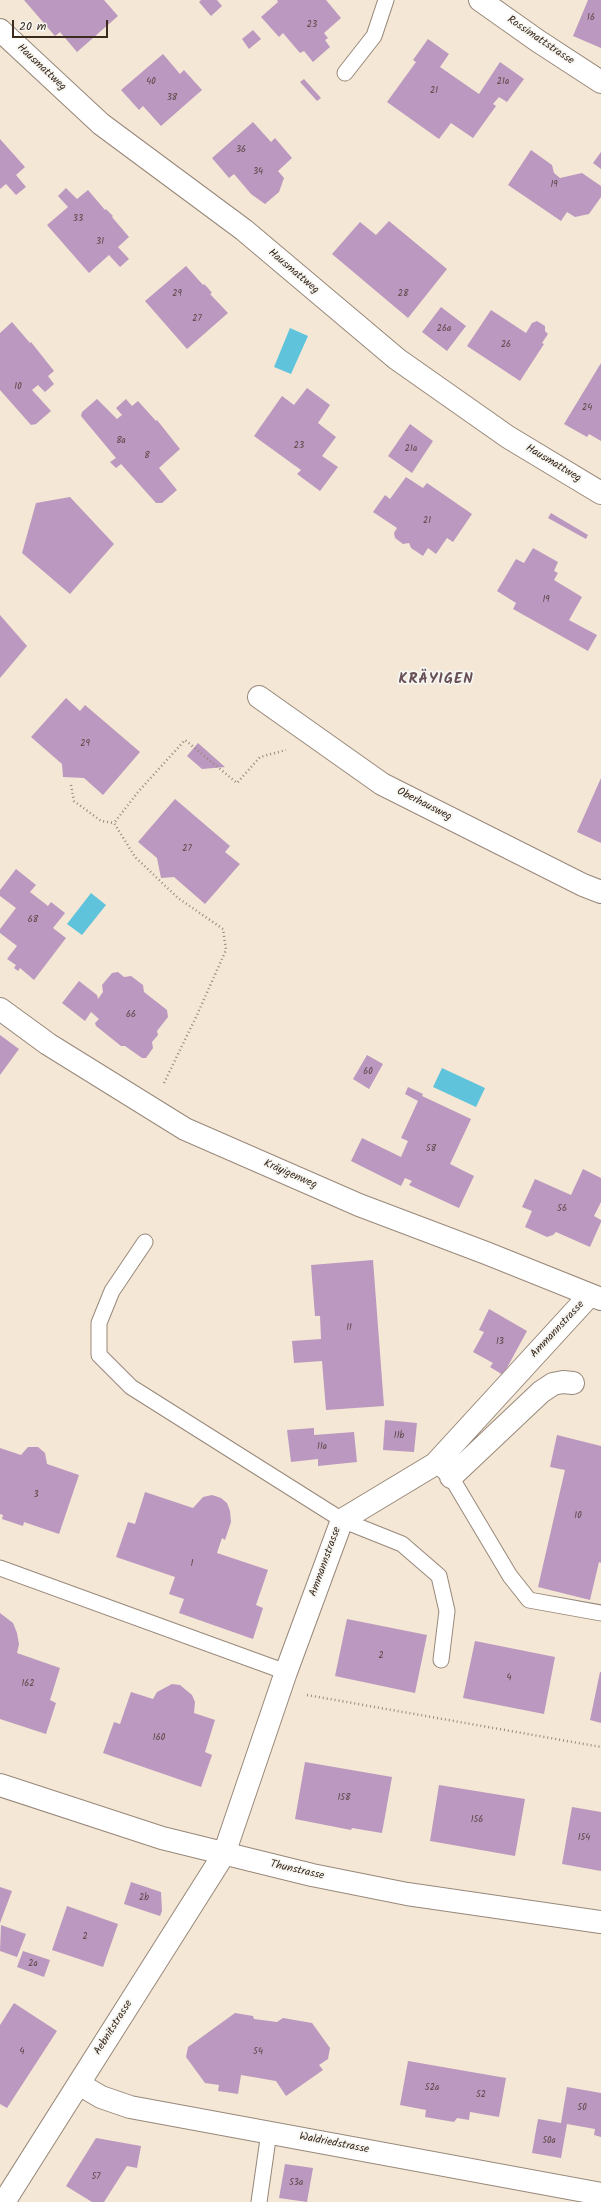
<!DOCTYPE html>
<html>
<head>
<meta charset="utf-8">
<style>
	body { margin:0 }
	#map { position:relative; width:601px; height:2202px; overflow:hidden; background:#f4e7d5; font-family:Kalam,sans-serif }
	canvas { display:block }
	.scale { position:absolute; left:12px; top:20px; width:96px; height:18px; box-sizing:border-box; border:2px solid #3b2a1e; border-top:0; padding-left:5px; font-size:12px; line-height:14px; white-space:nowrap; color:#3b2a1e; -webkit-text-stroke:3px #f6f6f2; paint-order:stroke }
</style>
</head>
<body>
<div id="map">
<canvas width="601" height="2202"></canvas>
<div class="scale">20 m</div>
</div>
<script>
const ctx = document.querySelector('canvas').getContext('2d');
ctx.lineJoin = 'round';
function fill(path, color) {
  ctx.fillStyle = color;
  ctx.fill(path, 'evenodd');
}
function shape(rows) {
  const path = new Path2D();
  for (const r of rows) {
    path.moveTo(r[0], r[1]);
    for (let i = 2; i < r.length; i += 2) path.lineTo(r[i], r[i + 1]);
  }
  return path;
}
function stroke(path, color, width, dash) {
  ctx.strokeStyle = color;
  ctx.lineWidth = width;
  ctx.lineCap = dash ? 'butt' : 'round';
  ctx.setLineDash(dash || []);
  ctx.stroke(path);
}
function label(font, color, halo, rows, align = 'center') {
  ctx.font = font + ' Kalam,sans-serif';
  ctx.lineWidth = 3.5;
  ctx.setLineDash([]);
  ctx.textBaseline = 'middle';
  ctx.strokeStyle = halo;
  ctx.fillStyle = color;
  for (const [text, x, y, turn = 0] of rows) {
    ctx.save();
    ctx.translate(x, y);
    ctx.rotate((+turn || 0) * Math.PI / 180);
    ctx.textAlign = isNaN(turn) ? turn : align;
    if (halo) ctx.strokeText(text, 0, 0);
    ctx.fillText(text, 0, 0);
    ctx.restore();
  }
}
fill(shape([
	[290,328,308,336,291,374,274,367],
	[91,893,106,905,82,935,67,924],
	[442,1068,485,1088,476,1107,433,1087]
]), '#5fc3dc');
fill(shape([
	[24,0,104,0,118,16,77,52,60,32,55,36],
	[201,0,217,0,222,6,211,16,199,2],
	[277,0,326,0,341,18,324,33,328,38,325,40,330,47,313,62,304,51,300,53,283,33,279,37,261,17,278,2],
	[588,0,601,0,601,48,573,36],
	[253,30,261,39,249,49,242,39],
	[428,39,449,54,440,67,479,94,500,62,524,79,507,102,499,97,493,104,496,106,473,138,451,123,439,139,387,102,416,62,413,60],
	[163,54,180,74,184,70,202,90,161,126,143,106,139,110,121,90],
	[304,79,321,98,317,101,300,82],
	[253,122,271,142,275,138,292,158,278,171,284,178,279,192,265,204,251,194,234,174,229,178,212,158],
	[0,139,25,167,16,175,26,187,16,195,6,184,0,189],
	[531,150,552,165,554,173,560,178,582,173,601,186,601,197,589,214,575,217,567,212,561,221,508,185],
	[601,152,601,169,593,163],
	[66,188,77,199,88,190,105,210,106,209,113,216,112,217,129,237,118,247,129,259,120,267,109,255,89,273,47,225,68,207,58,196],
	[389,221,447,269,408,318,332,254,360,222,376,235],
	[186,266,203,285,204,284,208,288,212,293,210,294,228,313,187,349,145,301],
	[441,307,466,326,447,351,422,332],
	[491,310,526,333,532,323,537,321,545,326,545,331,548,334,542,343,544,344,520,381,467,346],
	[12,322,30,343,31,342,54,371,48,376,54,384,45,392,38,385,32,390,51,411,36,424,31,425,0,390,0,333],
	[601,363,601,441,589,434,587,437,564,424],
	[307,388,330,405,318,423,336,437,322,456,338,467,320,491,297,474,301,470,254,436,282,396,294,405],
	[97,399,117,419,122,415,116,408,126,399,132,406,138,401,156,421,157,420,180,449,159,468,177,490,162,503,156,503,121,464,116,468,110,462,116,458,81,416,82,412],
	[410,424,433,441,412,473,388,456],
	[406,477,423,488,427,483,472,514,453,542,447,538,436,554,428,548,423,556,411,548,409,543,403,544,395,538,394,533,397,528,373,512,385,495,390,499],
	[70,497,114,544,70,594,22,553,36,503],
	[551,513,588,535,586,539,548,518],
	[533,548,558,562,554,571,558,573,554,580,582,597,569,620,597,635,588,651,513,609,516,603,497,591,516,559,524,563],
	[0,615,27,646,0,678],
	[66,698,80,711,85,705,140,752,103,795,84,778,63,777,62,764,31,737],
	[198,743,225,767,202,769,187,756],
	[601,778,601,843,577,832],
	[175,799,230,846,225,852,240,864,205,904,174,877,161,878,157,858,138,842],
	[16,869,36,885,30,892,48,906,51,902,65,913,53,928,66,938,34,980,20,968,18,971,14,968,16,965,7,959,17,946,0,933,0,929,16,908,0,896,0,890],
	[118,972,124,977,131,976,143,985,144,992,167,1010,168,1017,157,1031,158,1035,152,1042,153,1048,146,1058,142,1058,125,1046,121,1046,96,1026,95,1023,99,1019,91,1012,85,1021,62,1003,79,981,97,995,98,999,103,992,102,985,112,973],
	[0,1035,19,1049,0,1075],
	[367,1055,383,1064,369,1089,353,1079],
	[408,1087,423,1094,422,1096,471,1119,450,1164,474,1176,459,1208,409,1185,412,1181,405,1178,401,1186,351,1161,362,1138,401,1157,408,1141,401,1138,418,1101,405,1094],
	[583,1169,601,1178,601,1202,594,1216,601,1220,601,1222,590,1247,556,1232,553,1235,547,1237,525,1227,532,1211,522,1207,535,1179,571,1195],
	[373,1260,384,1406,326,1410,322,1361,294,1363,292,1341,321,1339,320,1316,315,1316,311,1265],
	[489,1309,527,1331,503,1375,490,1367,493,1363,473,1352,484,1332,479,1330],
	[385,1420,417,1423,414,1452,383,1450],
	[314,1428,314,1435,354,1432,357,1462,318,1466,318,1459,291,1462,287,1430],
	[557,1435,601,1446,601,1563,599,1562,590,1600,538,1587,565,1470,550,1467],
	[28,1447,38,1447,45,1453,47,1464,79,1475,59,1534,24,1522,23,1526,2,1519,3,1515,0,1514,0,1448,21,1455],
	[145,1492,193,1508,203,1497,212,1495,221,1498,227,1503,230,1511,231,1522,225,1540,222,1538,217,1553,268,1570,256,1605,263,1608,253,1639,179,1613,184,1599,169,1594,175,1577,116,1557,128,1522,135,1524],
	[0,1613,13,1623,17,1633,19,1644,17,1653,60,1668,50,1700,56,1703,46,1734,0,1719],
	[347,1619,427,1635,415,1693,335,1676],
	[475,1641,555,1657,544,1714,463,1698],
	[600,1672,601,1672,601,1723,590,1720],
	[172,1684,180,1685,192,1695,195,1702,194,1713,215,1720,205,1752,212,1755,201,1787,103,1753,114,1722,120,1724,131,1692,153,1699,157,1692],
	[305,1762,392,1777,382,1833,352,1828,351,1830,295,1819],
	[439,1785,525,1799,515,1856,430,1841],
	[572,1807,601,1812,601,1871,562,1864],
	[131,1882,161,1892,162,1911,160,1916,124,1904],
	[0,1887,12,1891,0,1923],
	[67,1906,118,1924,103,1967,52,1950],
	[1,1925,26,1934,17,1957,0,1951],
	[23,1951,50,1960,44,1977,17,1967],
	[14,2003,57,2031,7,2108,0,2104,0,2025],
	[235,2013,253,2016,254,2019,277,2022,283,2018,312,2023,330,2048,328,2059,319,2065,323,2070,286,2096,276,2081,241,2075,238,2094,218,2091,219,2085,205,2083,186,2057,188,2047],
	[408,2061,506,2078,499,2117,470,2112,469,2120,457,2118,454,2122,425,2117,426,2110,400,2105],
	[567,2087,601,2093,601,2137,594,2135,595,2129,567,2124,561,2158,532,2153,538,2119,561,2123],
	[96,2138,141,2146,137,2168,127,2166,104,2202,92,2202,66,2186],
	[285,2164,313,2168,307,2202,279,2198]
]), '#bb98bf');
const lane = shape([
	[345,73,374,36,386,0],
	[145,1242,112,1291,99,1323,99,1355,131,1387,342,1520,402,1544,439,1576,447,1611,441,1660],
	[443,1471,451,1477,510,1576,529,1600,601,1613],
	[0,1568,286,1672],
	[259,2202,269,2132]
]);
const street = shape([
	[480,0,538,41,601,82],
	[0,30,101,124,244,230,397,359,508,437,601,493],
	[259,697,382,784,583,885,601,892],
	[0,1009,48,1044,185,1129,359,1205,486,1253,601,1299],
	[451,1477,541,1392,553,1384,563,1382,573,1383],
	[79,2084,101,2097,130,2107,601,2194],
	[4,2202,224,1854,286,1672,342,1520,435,1464,589,1296]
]);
const primary = shape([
	[0,1785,162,1838,312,1875,407,1894,601,1922]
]);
stroke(lane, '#98887a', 17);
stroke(street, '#98887a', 24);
stroke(primary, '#98887a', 24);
stroke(shape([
	[71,785,74,801,101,821,114,823],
	[164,1083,197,1015,226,950,223,929,178,898,135,857,114,823,138,792,185,740,237,783,260,757,286,750],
	[307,1695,601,1747]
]), '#98887a', 2.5, [1, 3]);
stroke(lane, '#fff', 15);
stroke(street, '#fff', 22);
stroke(primary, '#fff', 22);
label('9px', '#5b4646', null, [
	["16",591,18],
	["23",312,25],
	["40",151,82],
	["21a",503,82],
	["21",434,91],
	["38",172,98],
	["36",241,150],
	["34",258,172],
	["19",554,185],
	["33",78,219],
	["31",100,242],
	["29",177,294],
	["28",403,294],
	["27",197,319],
	["26a",444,329],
	["26",506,345],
	["10",18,387],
	["24",587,408],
	["8a",121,441],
	["23",299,446],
	["21a",411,449],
	["8",147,456],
	["21",427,521],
	["19",546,600],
	["29",85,744],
	["27",187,849],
	["68",33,920],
	["66",131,1015],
	["60",368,1072],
	["58",431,1149],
	["56",562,1209],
	["11",349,1328],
	["13",500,1342],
	["11b",399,1436],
	["11a",322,1447],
	["3",36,1495],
	["10",578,1516],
	["1",192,1564],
	["2",381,1656],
	["4",509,1678],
	["162",28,1684],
	["160",159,1738],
	["158",344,1798],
	["156",477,1820],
	["154",584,1838],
	["2b",144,1898],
	["2",85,1937],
	["2a",33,1964],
	["4",22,2052],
	["54",258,2052],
	["52a",432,2088],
	["52",481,2095],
	["50",582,2108],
	["50a",549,2141],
	["57",96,2177],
	["53a",296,2183]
]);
label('11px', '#3b2a1e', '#f6f6f2', [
	["Rossimattstrasse",540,41,34],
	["Hausmattweg",41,68,43],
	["Hausmattweg",293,272,40],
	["Hausmattweg",553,464,31],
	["Oberhausweg",424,805,27],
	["Kräyigenweg",290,1175,24],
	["Ammannstrasse",558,1330,-47],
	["Ammannstrasse",326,1562,-70],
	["Thunstrasse",297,1871,13],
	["Aebnitstrasse",114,2028,-58],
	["Waldriedstrasse",334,2144,11]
]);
ctx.letterSpacing = '1px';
label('bold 15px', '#685056', '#f6f6f2', [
	["KRÄYIGEN",436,680]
]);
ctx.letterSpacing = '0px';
</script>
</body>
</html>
